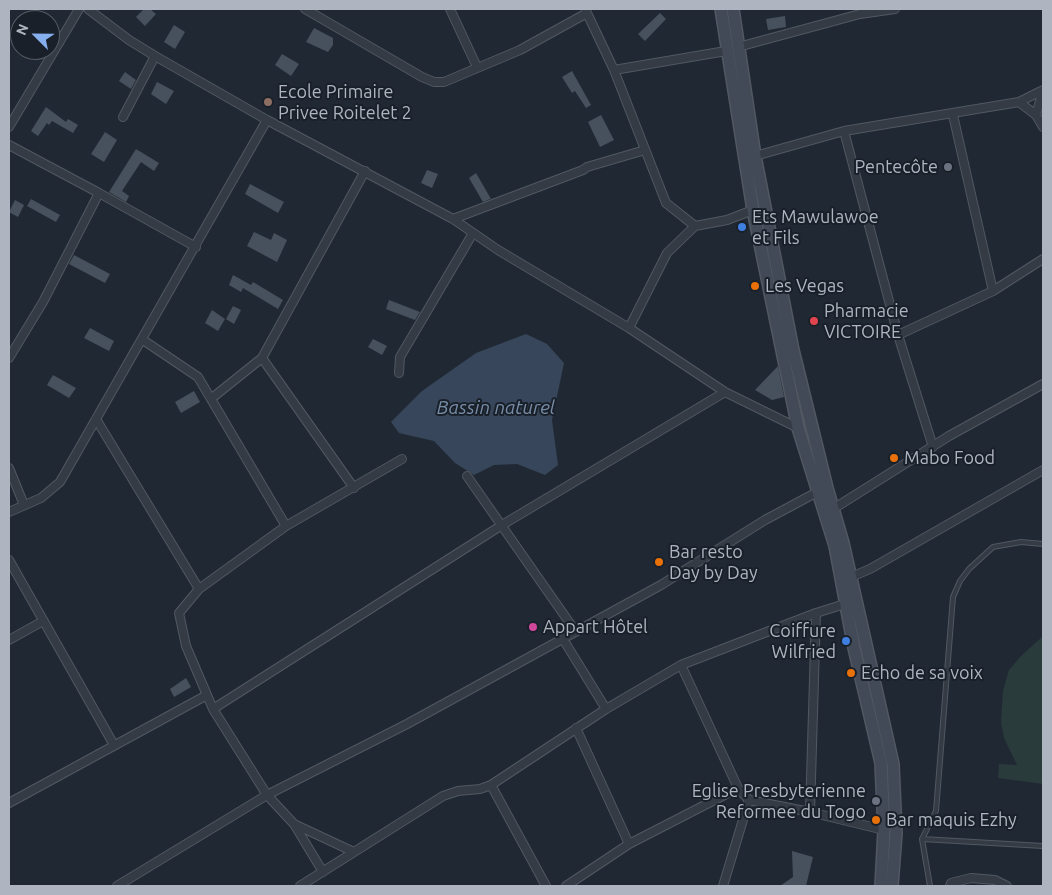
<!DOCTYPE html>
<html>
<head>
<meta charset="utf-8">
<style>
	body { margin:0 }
	#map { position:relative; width:1052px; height:895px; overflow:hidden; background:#202933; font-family:Ubuntu,sans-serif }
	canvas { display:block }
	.frame { position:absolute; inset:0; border:10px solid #aeb5c1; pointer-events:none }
	.north { position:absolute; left:10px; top:10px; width:50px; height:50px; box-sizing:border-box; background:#192029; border:1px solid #555c66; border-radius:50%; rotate:293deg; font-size:14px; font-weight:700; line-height:20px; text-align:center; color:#aeb5c1 }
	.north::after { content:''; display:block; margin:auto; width:18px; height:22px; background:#86afee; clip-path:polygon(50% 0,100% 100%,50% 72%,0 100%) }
</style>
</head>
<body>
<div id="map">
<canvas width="1052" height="895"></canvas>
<div class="frame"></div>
<div class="north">N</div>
</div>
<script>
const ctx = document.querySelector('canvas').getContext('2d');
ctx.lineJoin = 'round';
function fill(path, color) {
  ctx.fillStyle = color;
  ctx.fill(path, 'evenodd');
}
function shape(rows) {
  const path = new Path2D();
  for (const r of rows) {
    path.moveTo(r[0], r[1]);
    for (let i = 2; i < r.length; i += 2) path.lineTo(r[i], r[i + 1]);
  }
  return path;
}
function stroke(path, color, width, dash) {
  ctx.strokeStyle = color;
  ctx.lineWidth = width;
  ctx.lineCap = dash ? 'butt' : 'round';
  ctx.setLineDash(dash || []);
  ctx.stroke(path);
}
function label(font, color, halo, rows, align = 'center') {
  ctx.font = font + ' Ubuntu,sans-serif';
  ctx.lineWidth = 4;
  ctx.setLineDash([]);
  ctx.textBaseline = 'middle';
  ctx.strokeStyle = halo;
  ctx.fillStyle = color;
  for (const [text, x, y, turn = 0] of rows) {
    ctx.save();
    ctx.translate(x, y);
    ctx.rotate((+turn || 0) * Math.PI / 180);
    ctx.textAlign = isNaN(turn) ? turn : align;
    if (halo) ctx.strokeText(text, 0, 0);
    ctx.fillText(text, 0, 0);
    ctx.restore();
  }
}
fill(shape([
	[1043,636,1043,784,998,778,999,764,1017,765,1004,738,1001,723,1003,691,1009,670,1021,656]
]), '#293b3b');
fill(shape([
	[526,334,547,344,564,363,552,420,558,465,545,475,517,464,494,465,474,475,455,463,434,441,399,433,391,422,422,391,476,353]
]), '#37465b');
fill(shape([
	[144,9,150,9,156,14,145,26,136,17],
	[660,13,666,19,645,41,638,34],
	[785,16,786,27,768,30,766,19],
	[174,25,185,32,175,49,164,42],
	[314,28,333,38,333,45,328,52,306,42],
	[282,54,299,64,291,76,275,65],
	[572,71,591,105,586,108,575,91,572,93,562,77],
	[125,72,136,80,131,89,119,81],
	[157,82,174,91,166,104,151,94],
	[46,107,66,122,68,119,78,125,73,133,52,121,49,125,47,123,38,136,31,131],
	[601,115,614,140,600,147,588,122],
	[105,132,117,140,104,162,91,154],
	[136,149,159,163,154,171,141,162,122,191,129,196,126,202,109,192],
	[427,170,438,174,432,188,421,183],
	[476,173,491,199,490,199,483,202,469,178],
	[250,184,284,202,278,213,245,194],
	[31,199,60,215,56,222,27,206],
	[15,200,24,205,18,217,9,212],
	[254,232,271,240,274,233,287,240,277,262,247,246],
	[74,255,110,274,105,283,69,264],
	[233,275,251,285,253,282,283,300,278,309,243,288,241,292,229,285],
	[389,300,420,312,415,320,386,309],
	[233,306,241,310,234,324,226,319],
	[212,310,225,319,218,331,205,323],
	[90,328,114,341,109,351,84,338],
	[373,339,387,346,382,355,368,347],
	[778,366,784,397,772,400,755,390],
	[53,375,76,388,69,398,47,385],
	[194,391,200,402,181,413,175,402],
	[186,678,191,687,174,697,170,689],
	[792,851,813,857,806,886,780,886,793,877]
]), '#47505d');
const lane = shape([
	[922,839,1043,846],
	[930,886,922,839,936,811,953,597,960,581,969,569,993,547,1021,542,1043,544]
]);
const street = shape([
	[88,9,129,40,155,56,267,120,453,219,498,250,629,328,725,392,798,428],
	[305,9,422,77,434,82,444,82,520,50,587,13],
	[450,9,477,67],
	[586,11,614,70,666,203,695,226],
	[738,47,860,14,895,9],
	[614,70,726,51],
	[1019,102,1041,91],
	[953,115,993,291],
	[1036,115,1043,90],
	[123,117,155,56],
	[9,127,79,9],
	[844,131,898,335,933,447],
	[9,145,99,193,43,302,9,358],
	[755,156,844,131,1019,102,1036,115,1043,127],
	[99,193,196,247],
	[453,219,583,170,587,167,645,150],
	[629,328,667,253,695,226,727,220,753,210],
	[898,335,993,291,1043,259],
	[143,340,198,377,286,526],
	[262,358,354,488],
	[399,373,400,357,473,233],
	[212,398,262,358,365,171],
	[96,419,199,589],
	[9,468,24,505],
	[467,476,576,632],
	[833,509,949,436,1043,384],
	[9,512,41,498,60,482,267,120],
	[9,560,114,745],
	[851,577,870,569,1043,470],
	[563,639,606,709],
	[9,640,43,621],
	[681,665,738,788],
	[213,709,502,525,725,392],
	[576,728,629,844],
	[491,785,546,886],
	[9,803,207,695],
	[810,812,816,613],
	[294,824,354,852,443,796,458,791,480,789,491,785,606,709,681,665,816,613,848,603],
	[323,872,294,824,267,795,213,709,186,646,179,613,199,589,286,526,402,459],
	[117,886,267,795,407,724,661,585,765,520,821,490],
	[300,886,354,852],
	[566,886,629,844,738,788,749,800,810,812,884,830],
	[723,886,749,800],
	[950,886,951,883,971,878,995,880,1007,886]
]);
const secondary = shape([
	[721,9,753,210,798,428,835,546,854,648,881,763,884,830,881,886],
	[733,9,755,156,793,350,827,488,843,543,893,764,896,833,892,886]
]);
stroke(lane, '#515862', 6);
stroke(street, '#515862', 10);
stroke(secondary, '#515862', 14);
stroke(lane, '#343b44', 4);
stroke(street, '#343b44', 8);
stroke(secondary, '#424a57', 11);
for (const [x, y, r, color] of [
	[268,102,5,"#8d6e63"],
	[948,167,5,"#6b7280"],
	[742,227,5,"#3f7fe0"],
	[755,286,5,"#e8710a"],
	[814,321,5,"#e0444e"],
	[894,458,5,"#e8710a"],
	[659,562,5,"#e8710a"],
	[533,627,5,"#d1479c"],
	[846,641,5,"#3f7fe0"],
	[851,673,5,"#e8710a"],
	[876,801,5,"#6b7280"],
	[876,820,5,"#e8710a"]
]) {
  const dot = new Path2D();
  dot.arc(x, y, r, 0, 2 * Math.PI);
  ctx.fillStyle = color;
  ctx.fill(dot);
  stroke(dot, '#192029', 2);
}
label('18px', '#aeb5c1', '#192029', [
	["Ecole Primaire",278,92],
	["Privee Roitelet 2",278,113],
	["Pentecôte",938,167,"right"],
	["Ets Mawulawoe",752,217],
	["et Fils",752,238],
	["Les Vegas",765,286],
	["Pharmacie",824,311],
	["VICTOIRE",824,332],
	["Mabo Food",904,458],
	["Bar resto",669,552],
	["Day by Day",669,573],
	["Appart Hôtel",543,627],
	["Coiffure",836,631,"right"],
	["Wilfried",836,652,"right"],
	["Echo de sa voix",861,673],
	["Eglise Presbyterienne",866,791,"right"],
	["Reformee du Togo",866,812,"right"],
	["Bar maquis Ezhy",886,820]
], 'left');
label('italic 19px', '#788da8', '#192029', [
	["Bassin naturel",496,408]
]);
</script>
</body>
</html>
